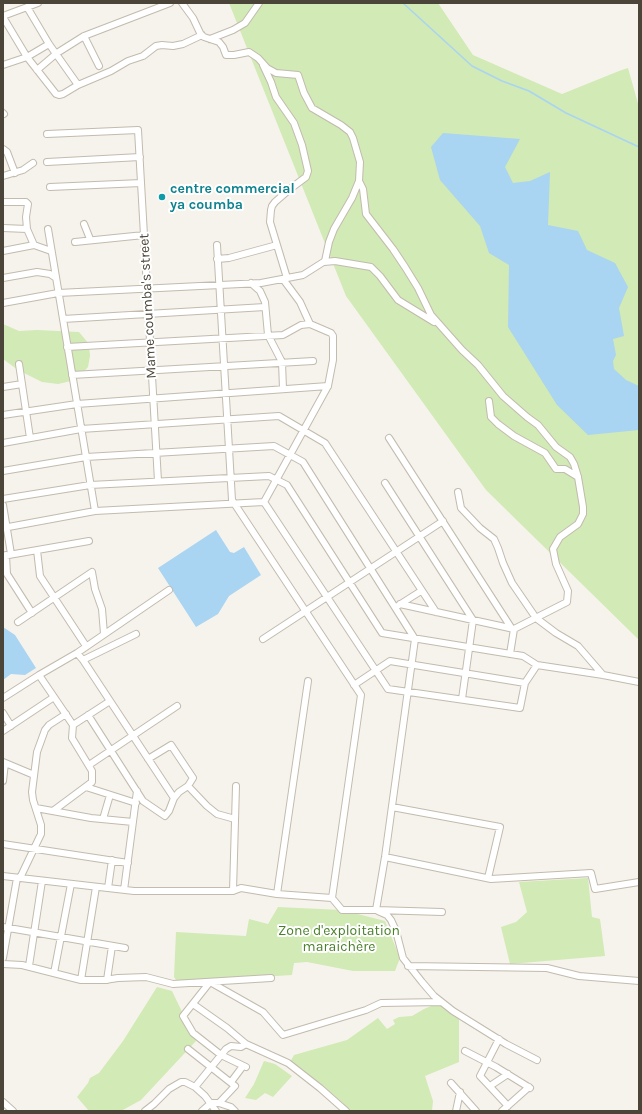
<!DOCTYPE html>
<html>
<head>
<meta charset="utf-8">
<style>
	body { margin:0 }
	#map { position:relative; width:642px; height:1114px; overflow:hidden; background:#f6f3ec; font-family:Karla,sans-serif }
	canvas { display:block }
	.frame { position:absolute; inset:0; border:4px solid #4b4439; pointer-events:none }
</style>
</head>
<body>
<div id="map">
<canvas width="642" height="1114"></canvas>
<div class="frame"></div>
</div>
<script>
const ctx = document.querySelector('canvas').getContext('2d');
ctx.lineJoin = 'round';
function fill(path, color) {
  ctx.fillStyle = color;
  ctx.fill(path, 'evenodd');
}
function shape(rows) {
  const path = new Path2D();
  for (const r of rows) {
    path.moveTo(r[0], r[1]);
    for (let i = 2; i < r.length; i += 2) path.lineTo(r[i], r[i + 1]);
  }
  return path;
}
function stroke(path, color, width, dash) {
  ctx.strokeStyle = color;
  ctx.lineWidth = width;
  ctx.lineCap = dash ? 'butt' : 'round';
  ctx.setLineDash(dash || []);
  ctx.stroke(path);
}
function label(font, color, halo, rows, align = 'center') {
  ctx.font = font + ' Karla,sans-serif';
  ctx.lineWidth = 4;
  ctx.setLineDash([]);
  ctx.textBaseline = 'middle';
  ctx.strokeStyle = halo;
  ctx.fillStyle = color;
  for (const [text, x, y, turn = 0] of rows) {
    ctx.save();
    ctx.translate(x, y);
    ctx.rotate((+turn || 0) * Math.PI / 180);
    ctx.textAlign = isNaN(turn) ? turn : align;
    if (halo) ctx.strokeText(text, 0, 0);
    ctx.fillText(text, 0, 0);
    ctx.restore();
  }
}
fill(shape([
	[229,3,438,3,473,55,562,94,619,71,628,68,639,107,639,640,486,490,346,296],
	[3,324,19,331,37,330,79,332,89,344,90,356,88,367,81,375,71,381,58,384,42,382,18,370,3,359],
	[588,878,592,917,600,919,605,956,510,964,501,927,516,922,527,912,519,882],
	[278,907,342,910,385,921,400,958,395,971,353,971,307,962,294,963,292,975,212,980,176,980,174,977,176,932,246,936,249,919,268,924],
	[157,987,172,991,196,1041,141,1100,121,1111,89,1111,77,1097,88,1083,90,1078,99,1073,123,1041],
	[441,1002,459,1014,459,1062,425,1076,433,1101,432,1111,347,1111,343,1103,320,1083,313,1082,289,1064,294,1055,347,1040,378,1018,387,1029,395,1024,393,1020,399,1017,412,1016,424,1009],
	[264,1061,275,1064,292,1076,273,1097,265,1093,256,1100,245,1098,254,1084]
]), '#d2eab5');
fill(shape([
	[443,133,520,139,505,167,513,183,530,181,550,172,548,225,578,231,587,250,615,263,628,287,619,308,624,336,613,339,616,355,613,361,614,369,626,380,639,386,639,430,588,435,557,405,508,327,509,265,489,253,480,226,440,180,431,147],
	[216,530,230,552,234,553,244,547,261,575,229,596,218,614,196,627,158,568],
	[3,627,15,635,36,668,25,675,11,674,3,680]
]), '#a9d4f2');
stroke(shape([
	[403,3,472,66,502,81,529,91,566,113,639,147]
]), '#a9d4f2', 1.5);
const minor = shape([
	[27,7,49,44,78,85],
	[3,16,38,3],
	[3,17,27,57,56,94,59,95,63,94,78,85,111,71,128,61,143,56,156,46,162,45,173,46,183,44,202,35],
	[84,36,99,66],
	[210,39,233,30,245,23,259,3],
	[3,65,27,57,49,44],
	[263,65,271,82,276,97,294,123,302,145,308,171,306,177,290,189,275,202,272,206,271,210,270,222,287,278],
	[37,70,57,53,84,36,170,3],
	[3,113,4,114],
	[47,134,138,130,158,481],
	[3,149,7,152,15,173],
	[47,162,140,157],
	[3,176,23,170,33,163],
	[359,181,363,189,366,214,393,249,405,267,418,288,431,315,462,350,478,365,503,396,527,417,538,425,556,447,570,457,574,464,578,477,583,507,583,514,578,524,560,537,553,549,556,564,568,591,567,602,514,629,400,604],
	[50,187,141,183],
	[3,202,26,202,28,204,26,217,27,229,34,245],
	[84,224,90,239],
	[3,228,27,229],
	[48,229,95,511],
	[75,242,144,235],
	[217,245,232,500,361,695,332,898],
	[3,251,34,245,51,251],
	[217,259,229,258,277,245],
	[324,262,335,261,371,267,380,276,398,300,434,322],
	[3,278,37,272,50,274,56,278],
	[251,283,260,291,265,302,268,335,282,362,283,389],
	[3,303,58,293,261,283,303,275,325,261,329,242,334,229,352,198,359,181,360,162,353,138,350,132,341,125,312,108,304,93,298,75,276,73,267,68,258,58,249,52,234,55,226,55,223,47,219,42,204,37,201,35,193,18,182,3],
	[63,319,265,307],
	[67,347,283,335,301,325,310,324],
	[19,364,30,438],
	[72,375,313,361],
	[3,387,22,384],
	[489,401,491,417,498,424,514,436,545,453,556,469,565,469,578,477],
	[3,415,77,404,328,386],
	[389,438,512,629],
	[3,443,81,429,279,416,325,443,436,612],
	[3,471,86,457,274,446,303,462,415,639,385,857,376,910],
	[385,483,473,620,462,699],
	[458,492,461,508,480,528,494,539,498,548,503,563,512,583,536,618,556,633,578,646,603,675],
	[3,499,90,485,269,476,287,485,382,633,523,656,537,665,603,675,639,682],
	[264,502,388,689,520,708,525,683,537,665],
	[264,502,328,386,333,360,333,336,331,333,310,324,300,302,283,279],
	[3,505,11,554],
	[3,528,95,511,264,502],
	[37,550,40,576,86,646],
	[6,555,7,574,32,613],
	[3,556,89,541],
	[399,605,421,591],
	[18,622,92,572,95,589,102,609,104,634],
	[263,639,443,521],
	[77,653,83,660,174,798],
	[510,654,514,629],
	[83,660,136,634],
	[39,675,73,725,72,738,92,771,92,782,53,811],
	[354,685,390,661,525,683],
	[3,698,39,675,77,653,169,590],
	[3,713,11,726],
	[88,715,143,801,165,816,169,811,174,798,179,792,188,786,193,778,171,745,148,759],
	[73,725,110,701],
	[3,731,54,697],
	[3,762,34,775],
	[89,765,177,706],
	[3,781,5,763],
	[188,786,207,806,217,814,235,819],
	[86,787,136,803],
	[392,807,500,827,488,878],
	[36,808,91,818,133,822],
	[103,819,110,795],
	[3,844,128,863],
	[385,857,491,879,591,873,595,889,639,882],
	[3,876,134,891,233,891,241,888,277,894,332,898,342,910,376,910,442,912],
	[20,878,41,834,41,825,33,800,32,792,37,752,45,730,49,725,66,714],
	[108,888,112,860],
	[124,890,137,791],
	[233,891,236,786],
	[277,894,308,681],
	[378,911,387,915,391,920,396,931,403,958,422,982,434,996,453,1011,506,1044,537,1060],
	[3,927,125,948],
	[3,958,17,878],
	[3,964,22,965,81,980,105,980,118,978,146,977,173,984,271,978],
	[29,966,42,881],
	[408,966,547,968,579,976,639,981],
	[54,973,71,884],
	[81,980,96,887],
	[107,980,112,946],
	[210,982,263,1012,283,1035,366,1010,381,1003,441,1002],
	[210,982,183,1016,193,1033,221,1055,246,1067],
	[193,1004,227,1028,246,1044,288,1063,320,1088,346,1111],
	[499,1039,480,1076,508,1106],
	[188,1049,235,1086,219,1103],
	[465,1051,496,1067,530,1088],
	[231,1082,243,1066],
	[451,1083,476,1111],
	[490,1086,508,1074],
	[195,1087,226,1049,231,1046,241,1047,246,1044],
	[3,1102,13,1111],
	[145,1111,154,1104,169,1089,181,1082,185,1082,195,1087,205,1096,216,1111],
	[202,1111,211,1103,219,1103,231,1107,235,1111],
	[456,1111,460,1092],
	[502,1111,529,1087]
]);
stroke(minor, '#c2bbae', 8);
stroke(minor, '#fff', 6);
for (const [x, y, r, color] of [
	[162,197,4,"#0f9aa8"]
]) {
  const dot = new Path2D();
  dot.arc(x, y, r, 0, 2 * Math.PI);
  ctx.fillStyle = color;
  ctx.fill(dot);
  stroke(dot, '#fff', 1.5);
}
label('bold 14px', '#0d838f', '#fff', [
	["centre commercial",170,189],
	["ya coumba",170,205]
], 'left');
label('14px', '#4b4439', '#fff', [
	["Mame coumba's street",148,306,-93]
]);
label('14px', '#4a7f2a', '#fff', [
	["Zone d'exploitation",339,931],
	["maraichère",339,947]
]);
</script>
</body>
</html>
